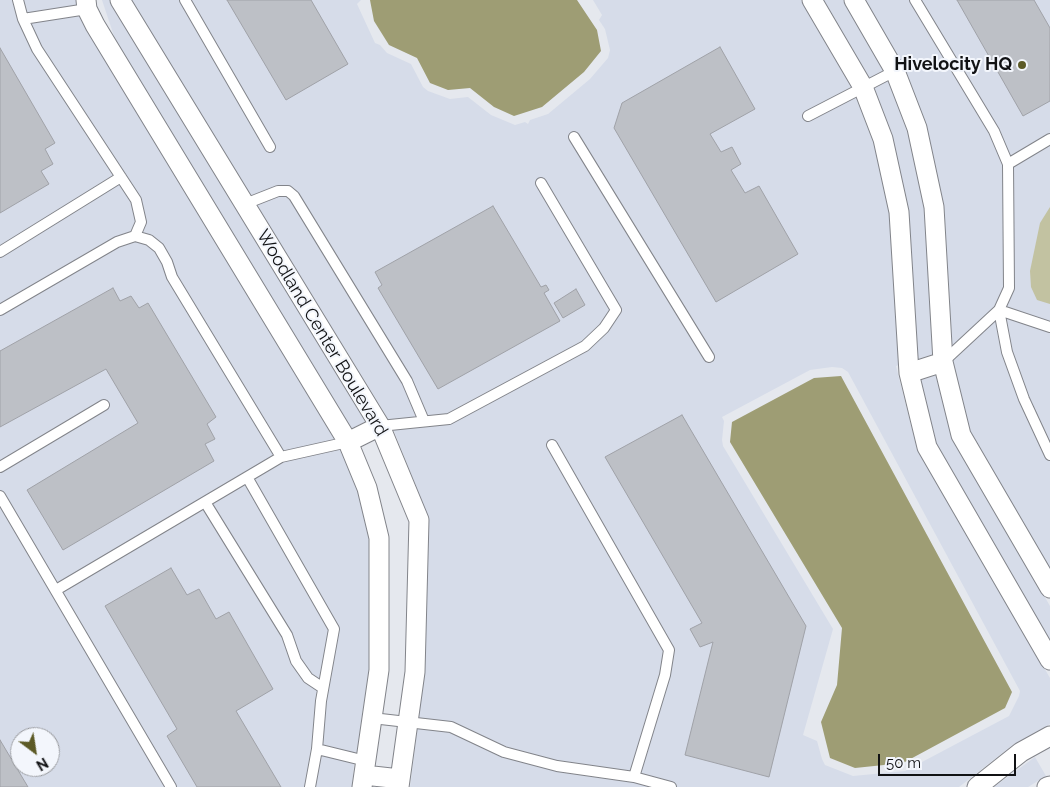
<!DOCTYPE html>
<html>
<head>
<meta charset="utf-8">
<style>
	body { margin:0 }
	#map { position:relative; width:1050px; height:787px; overflow:hidden; background:#e5e8ee; font-family:Raleway,sans-serif }
	canvas { display:block }
	.north { position:absolute; left:10px; top:727px; width:50px; height:50px; box-sizing:border-box; background:#f3f6fc; border:1px solid #999b9f; border-radius:50%; rotate:149deg; font-size:14px; font-weight:700; line-height:20px; text-align:center; color:#111214 }
	.north::after { content:''; display:block; margin:auto; width:18px; height:22px; background:#5c5a26; clip-path:polygon(50% 0,100% 100%,50% 72%,0 100%) }
	.scale { position:absolute; left:878px; top:754px; width:138px; height:22px; box-sizing:border-box; border:2px solid #111214; border-top:0; padding-left:6px; font-size:15px; line-height:18px; white-space:nowrap; color:#111214; -webkit-text-stroke:4px #f3f6fc; paint-order:stroke }
</style>
</head>
<body>
<div id="map">
<canvas width="1050" height="787"></canvas>
<div class="north">N</div>
<div class="scale">50 m</div>
</div>
<script>
const ctx = document.querySelector('canvas').getContext('2d');
ctx.lineJoin = 'round';
function fill(path, color) {
  ctx.fillStyle = color;
  ctx.fill(path, 'evenodd');
}
function shape(rows) {
  const path = new Path2D();
  for (const r of rows) {
    path.moveTo(r[0], r[1]);
    for (let i = 2; i < r.length; i += 2) path.lineTo(r[i], r[i + 1]);
  }
  return path;
}
function stroke(path, color, width, dash) {
  ctx.strokeStyle = color;
  ctx.lineWidth = width;
  ctx.lineCap = dash ? 'butt' : 'round';
  ctx.setLineDash(dash || []);
  ctx.stroke(path);
}
function label(font, color, halo, rows, align = 'center') {
  ctx.font = font + ' Raleway,sans-serif';
  ctx.lineWidth = 4;
  ctx.setLineDash([]);
  ctx.textBaseline = 'middle';
  ctx.strokeStyle = halo;
  ctx.fillStyle = color;
  for (const [text, x, y, turn = 0] of rows) {
    ctx.save();
    ctx.translate(x, y);
    ctx.rotate((+turn || 0) * Math.PI / 180);
    ctx.textAlign = isNaN(turn) ? turn : align;
    if (halo) ctx.strokeText(text, 0, 0);
    ctx.fillText(text, 0, 0);
    ctx.restore();
  }
}
fill(shape([
	[0,0,76,0,79,13,87,29,340,447,358,490,369,538,369,668,355,764,354,764,352,787,0,787],
	[20,737,50,737,50,767,20,767],
	[102,0,110,0,366,421,351,429,115,39],
	[131,0,361,0,357,4,375,43,380,45,387,53,411,64,423,87,428,91,450,99,468,97,491,115,515,125,525,122,528,124,530,120,548,114,590,79,608,58,610,50,605,29,599,20,602,15,593,0,801,0,854,91,874,141,889,213,899,365,896,366,917,449,1050,678,1050,724,1014,744,959,787,410,787,424,674,428,517,394,431,384,412],
	[832,367,842,368,848,372,1020,691,1019,696,1009,716,905,771,853,776,825,765,822,759,817,741,803,735,833,629,723,446,722,440,724,421,722,417,810,370],
	[823,0,843,0,887,75,908,131,925,208,933,354,918,359,909,213,892,136,871,82],
	[865,0,1050,0,1050,569,970,432,953,361,944,206,927,127,903,66],
	[937,375,952,437,1050,606,1050,641,936,444,921,380],
	[1035,757,1046,776,1028,787,994,787]
]), '#d6dce9');
fill(shape([
	[1050,207,1050,304,1037,300,1031,287,1030,271,1040,223]
]), '#c2c2a1');
fill(shape([
	[370,0,577,0,597,30,601,51,584,72,542,107,514,116,494,107,470,88,448,90,430,83,417,58,389,45,374,21],
	[841,376,1012,692,1005,708,903,763,855,768,830,758,821,722,837,685,842,628,730,442,732,422,814,378]
]), '#9e9d74');
const building = shape([
	[227,0,311,0,348,64,286,100,227,0],
	[957,0,1034,0,1050,28,1050,101,1023,116,957,0],
	[720,47,755,109,710,134,721,152,732,147,741,164,731,170,745,193,759,186,798,254,716,302,614,128,622,103,720,47],
	[0,48,55,143,45,149,53,164,41,171,49,184,0,213,0,48],
	[493,206,541,287,546,285,549,290,544,293,560,321,438,389,378,288,382,285,375,272,493,206],
	[113,288,120,301,131,296,139,308,148,303,216,417,207,424,215,439,205,444,214,461,63,550,27,490,138,423,106,369,0,427,0,351,113,288],
	[576,289,585,305,563,318,554,303,576,289],
	[682,415,806,626,769,777,685,755,713,642,700,647,690,629,702,623,605,457,682,415],
	[171,568,187,595,199,589,216,619,229,612,273,689,236,711,281,787,197,787,167,736,177,729,105,606,171,568],
	[0,740,28,787,0,787,0,740]
]);
fill(building, '#bdc0c6');
stroke(building, '#a0a2a8', 1);
const lane = shape([
	[18,0,23,19],
	[185,0,270,147],
	[915,0,994,131,1008,164],
	[87,9,23,19,37,49,136,200,141,222,135,236],
	[808,116,895,71],
	[574,137,709,357],
	[1050,139,1008,164,1009,288,999,310,1007,352,1024,399,1050,455],
	[245,204,278,191,288,191,294,196,407,381,424,421],
	[0,252,121,177],
	[0,310,117,242,135,236,149,240,159,248,167,262,172,277,281,457,348,442],
	[943,362,999,310,1050,327],
	[380,426,449,419,585,346,604,328,616,310,541,183],
	[552,445,669,650,665,675,634,777,671,787],
	[0,467,104,405],
	[247,477,334,629,321,701,317,749],
	[0,496,171,787],
	[205,502,287,635,296,661,308,678,323,688],
	[56,590,281,457],
	[372,718,451,727,504,752,557,766,634,777],
	[310,787,317,749,366,761]
]);
const street = shape([
	[86,0,87,9,95,25,348,442,367,488,379,538,379,670,362,787],
	[120,0,380,426,419,520,415,672,399,787],
	[812,0,863,87,883,139,899,212,909,373,927,447,1050,660],
	[854,0,895,71,917,128,934,207,943,362,961,435,1050,588],
	[909,373,943,362],
	[348,442,380,426],
	[364,775,400,779],
	[977,787,1021,752,1050,736],
	[1047,787,1050,786]
]);
stroke(lane, '#82848a', 12);
stroke(street, '#82848a', 21);
stroke(lane, '#fff', 10);
stroke(street, '#fff', 19);
for (const [x, y, r, color] of [
	[1022,65,5,"#5c5a26"]
]) {
  const dot = new Path2D();
  dot.arc(x, y, r, 0, 2 * Math.PI);
  ctx.fillStyle = color;
  ctx.fill(dot);
  stroke(dot, '#f3f6fc', 2);
}
label('bold 18px', '#111214', '#f3f6fc', [
	["Hivelocity HQ",1012,65]
], 'right');
label('18px', '#111214', '#f3f6fc', [
	["Woodland Center Boulevard",322,333,59]
]);
</script>
</body>
</html>
